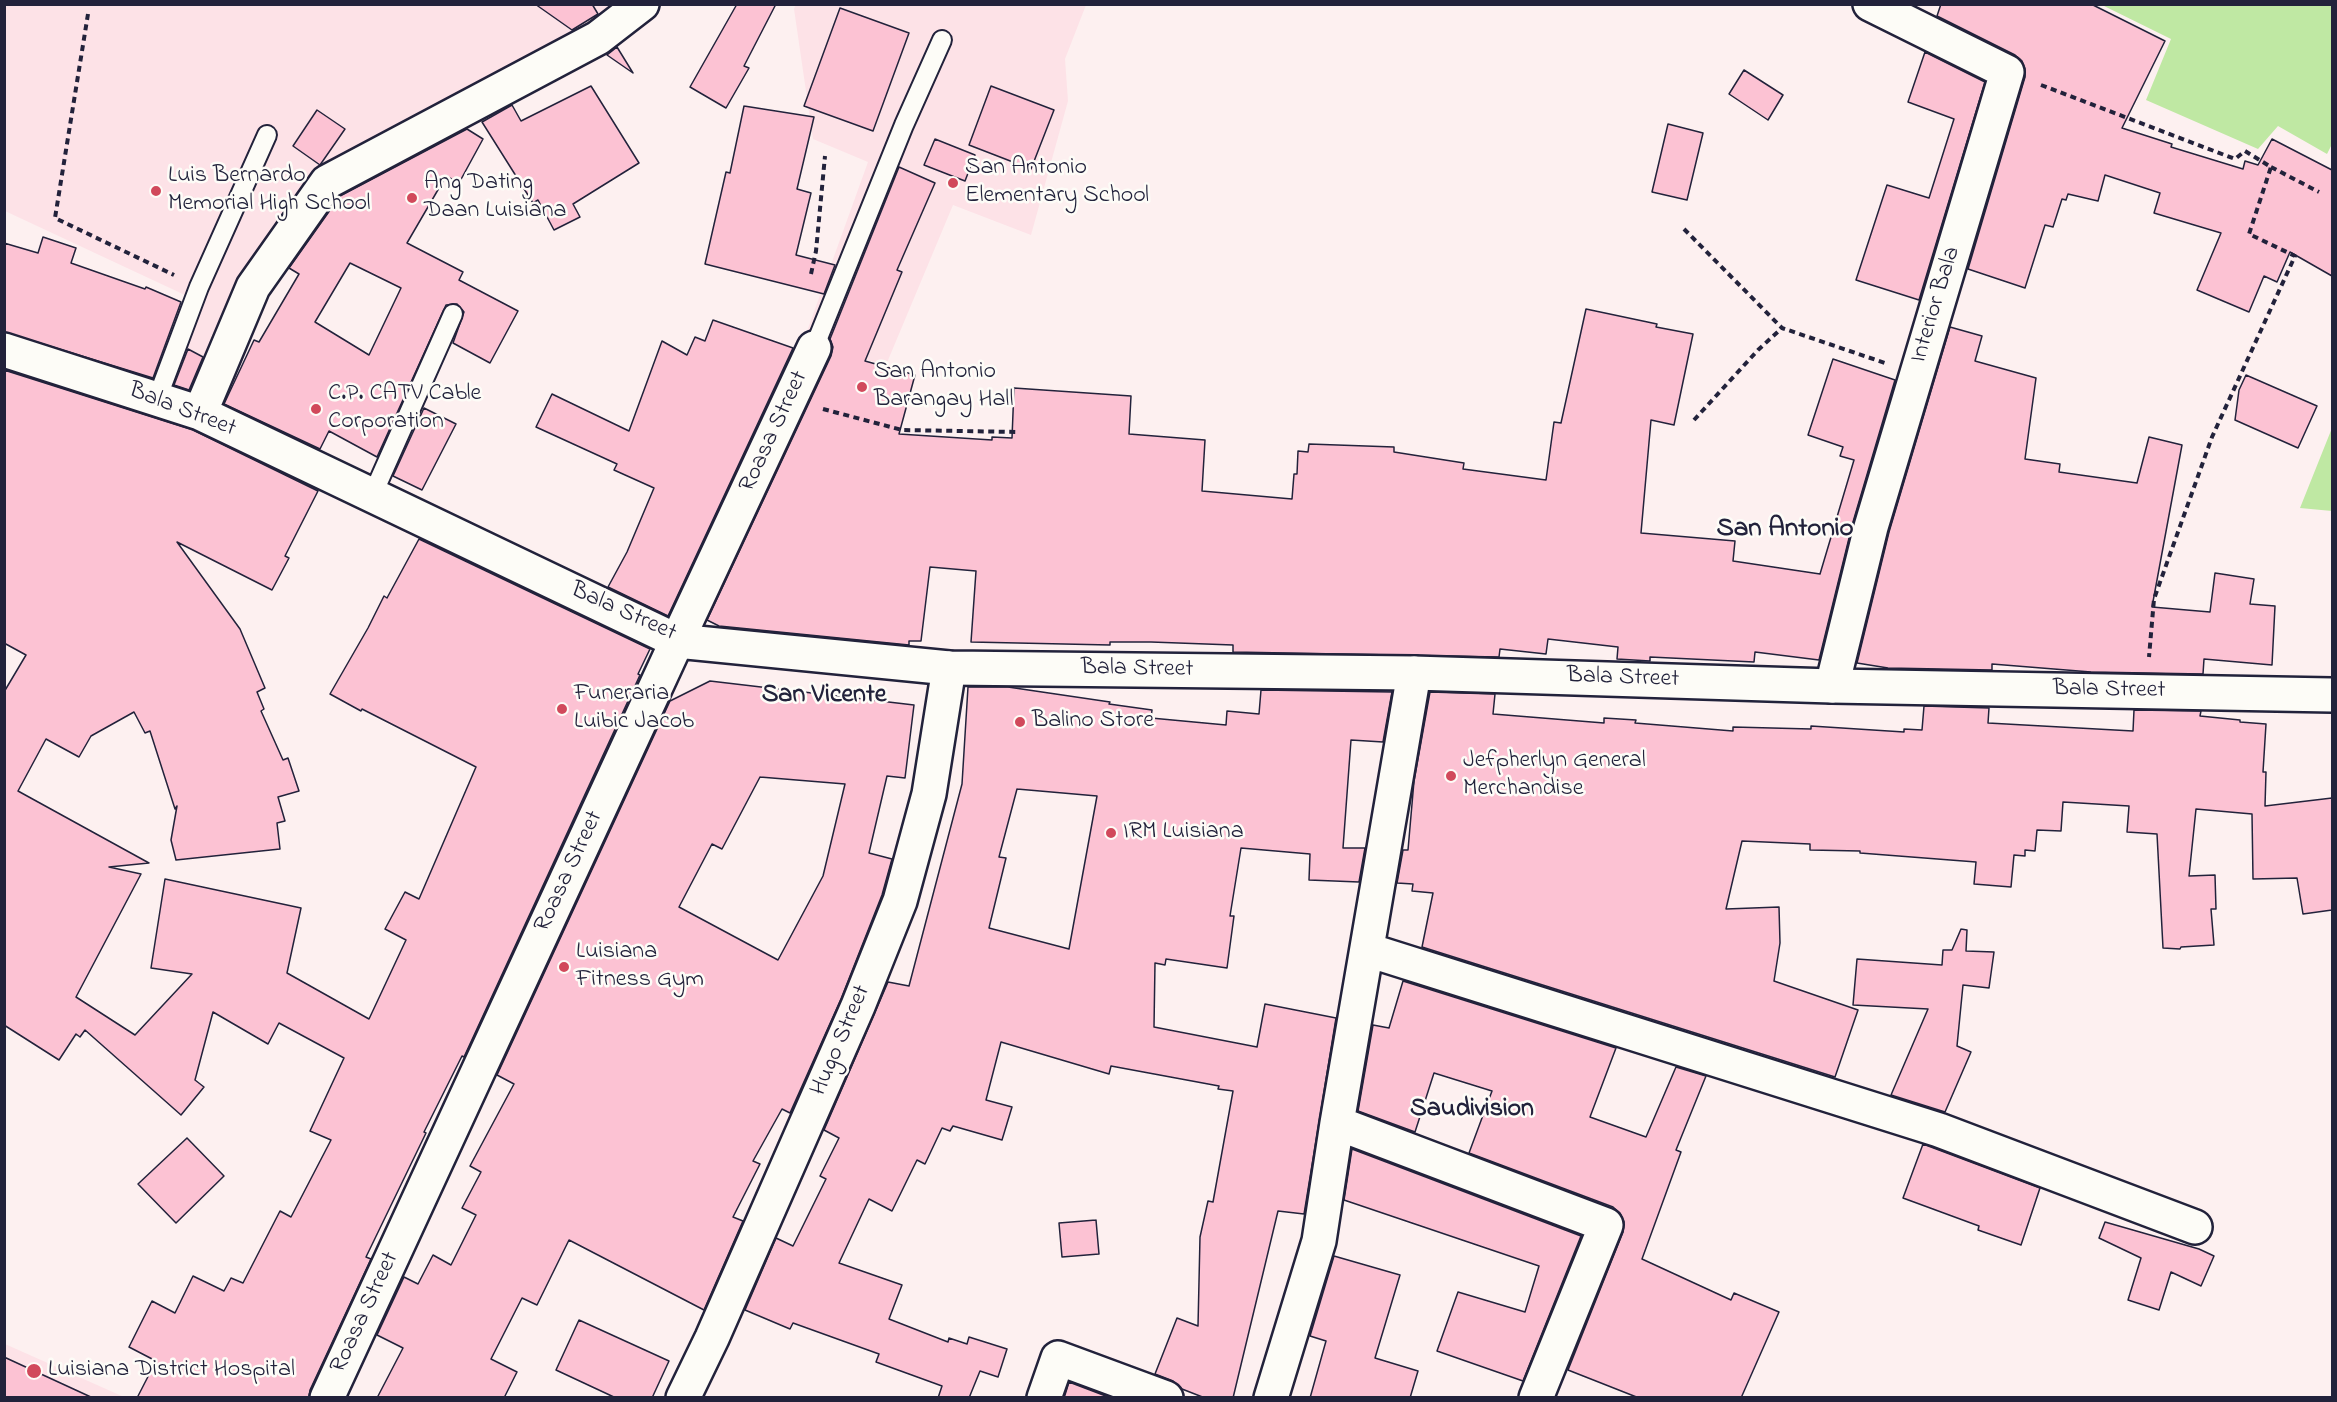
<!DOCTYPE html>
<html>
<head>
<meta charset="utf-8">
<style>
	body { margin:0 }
	#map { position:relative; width:2337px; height:1402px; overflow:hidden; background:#fdf0f0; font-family:"Indie Flower",sans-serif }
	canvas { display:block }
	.frame { position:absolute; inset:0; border:6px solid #22223b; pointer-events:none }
</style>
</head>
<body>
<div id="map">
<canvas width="2337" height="1402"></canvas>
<div class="frame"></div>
</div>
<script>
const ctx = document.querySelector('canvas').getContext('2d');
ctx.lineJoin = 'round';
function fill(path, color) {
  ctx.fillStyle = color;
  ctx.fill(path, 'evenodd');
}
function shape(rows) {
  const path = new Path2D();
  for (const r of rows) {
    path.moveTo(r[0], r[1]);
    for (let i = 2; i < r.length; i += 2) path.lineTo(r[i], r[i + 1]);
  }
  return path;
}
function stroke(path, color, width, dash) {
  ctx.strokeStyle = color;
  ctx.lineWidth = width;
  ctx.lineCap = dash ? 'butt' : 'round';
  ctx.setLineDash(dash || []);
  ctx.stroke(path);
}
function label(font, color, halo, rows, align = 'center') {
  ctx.font = font + ' "Indie Flower",sans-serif';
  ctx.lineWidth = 5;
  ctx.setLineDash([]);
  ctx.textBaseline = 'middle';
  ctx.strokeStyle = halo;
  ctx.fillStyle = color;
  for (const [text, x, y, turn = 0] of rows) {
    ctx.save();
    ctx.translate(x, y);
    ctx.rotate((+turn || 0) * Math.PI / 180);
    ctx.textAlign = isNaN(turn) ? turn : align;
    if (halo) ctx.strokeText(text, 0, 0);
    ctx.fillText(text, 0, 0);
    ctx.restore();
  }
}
fill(shape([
	[796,4,1086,5,1065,59,1068,101,1031,235,953,205,886,365,838,352,806,334,868,162,813,139,794,9],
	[5,5,628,5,323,172,199,404,152,378,187,296,5,211],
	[5,1344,124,1397,5,1397]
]), '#fde2e7');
fill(shape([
	[2102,5,2332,5,2332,144,2327,154,2278,126,2258,149,2146,100,2171,39],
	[2332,428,2332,511,2300,508]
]), '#bfe8a3');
const building = shape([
	[535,4,592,4,598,14,572,30,535,4],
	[737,4,776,4,744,66,749,68,726,108,690,87,737,4],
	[1941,4,2091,4,2165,41,2122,128,2172,144,2171,147,2243,169,2245,161,2258,165,2272,139,2332,170,2332,276,2290,252,2277,282,2264,276,2249,312,2197,290,2221,233,2154,213,2160,193,2105,175,2098,201,2068,194,2066,200,2062,199,2053,227,2045,225,2025,288,1968,269,2025,77,2025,69,2022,61,2015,55,1937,16,1941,4],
	[840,8,909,33,873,131,804,106,840,8],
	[617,47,633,73,607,55,617,47],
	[1925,52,1985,82,1919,300,1856,280,1887,185,1929,198,1954,119,1908,102,1925,52],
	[1744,70,1783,95,1768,120,1729,94,1744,70],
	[591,86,639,163,573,204,580,217,554,230,538,200,533,203,482,122,512,105,521,121,591,86],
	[991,86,1054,110,1031,169,969,145,991,86],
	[744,106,814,117,797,189,811,193,796,255,835,265,824,294,705,264,726,172,730,173,744,106],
	[317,110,345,129,320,165,293,146,317,110],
	[1668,124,1703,133,1687,200,1652,192,1668,124],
	[467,129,483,139,459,183,446,176,407,243,463,272,459,280,518,311,490,363,453,343,464,312,457,304,446,305,377,457,329,431,320,449,224,404,254,340,259,342,299,274,289,268,340,196,467,129],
	[350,263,401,288,369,355,315,322,350,263],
	[935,139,975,155,965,181,924,165,935,139],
	[899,167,935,183,897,270,902,272,865,361,915,375,899,434,992,440,992,437,1012,438,1014,388,1131,396,1129,434,1205,440,1202,491,1292,499,1294,474,1297,474,1298,451,1308,452,1309,444,1394,447,1394,452,1464,463,1463,469,1546,480,1554,422,1561,423,1586,309,1657,324,1656,327,1693,334,1674,425,1651,420,1641,533,1735,541,1733,561,1820,574,1854,460,1840,456,1843,447,1808,435,1833,359,1895,380,1853,522,1819,660,1755,652,1754,662,1650,657,1650,661,1617,659,1618,647,1548,639,1546,654,1500,649,1499,657,1233,652,1233,645,1151,642,1110,642,1110,645,971,642,976,571,930,567,921,641,909,641,909,645,719,626,707,620,831,356,833,347,830,339,899,167],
	[43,237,76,248,71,263,145,289,146,287,181,302,153,378,4,332,4,243,38,253,43,237],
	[713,320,793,348,668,616,608,587,627,552,654,488,614,470,617,464,536,427,552,394,629,431,662,341,687,355,695,337,705,341,713,320],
	[1950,327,1982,336,1975,361,2036,378,2025,459,2060,464,2059,472,2137,483,2149,437,2182,445,2152,607,2210,612,2215,573,2254,579,2250,604,2275,606,2272,665,2204,659,2203,674,2091,672,1992,664,1992,670,1888,668,1857,663,1889,532,1950,327],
	[188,349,203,357,189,390,174,385,188,349],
	[4,370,193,430,318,491,285,556,289,558,272,590,177,542,240,629,265,688,257,692,264,709,261,711,283,760,288,758,299,791,278,797,285,821,277,823,280,849,176,860,171,840,177,806,175,809,150,731,145,733,134,712,91,736,79,757,46,739,18,791,149,863,109,867,141,874,76,997,135,1035,192,974,151,968,165,879,301,908,287,973,369,1019,406,940,385,929,405,892,419,899,476,767,362,709,361,711,330,694,368,628,384,596,387,598,419,539,650,649,638,674,640,675,464,1057,462,1056,424,1132,426,1133,366,1257,371,1259,310,1390,309,1398,137,1398,156,1361,129,1347,152,1301,175,1313,193,1276,224,1291,231,1278,243,1283,280,1211,291,1217,331,1140,310,1131,344,1058,279,1023,268,1044,213,1012,195,1080,204,1087,181,1115,85,1030,80,1037,76,1034,59,1060,4,1025,4,692,26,655,4,643,4,370],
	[2246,375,2317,406,2298,448,2235,420,2239,390,2246,375],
	[424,408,456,424,422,490,393,476,424,408],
	[710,681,914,705,905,778,887,776,869,853,892,859,882,895,841,999,790,1113,782,1109,753,1161,760,1164,733,1217,743,1221,704,1310,569,1240,537,1305,522,1298,491,1359,517,1372,504,1398,377,1398,403,1348,377,1335,404,1277,418,1284,433,1255,451,1265,476,1215,462,1208,481,1172,470,1166,514,1084,497,1075,670,701,710,681],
	[760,777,845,784,823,876,778,960,679,907,712,844,722,849,760,777],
	[968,687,1008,687,1110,702,1109,704,1152,710,1151,718,1226,725,1227,711,1259,714,1261,690,1392,692,1383,742,1351,740,1343,848,1365,848,1359,882,1309,880,1310,854,1241,848,1230,916,1234,916,1227,968,1166,959,1165,965,1155,963,1154,1027,1257,1047,1265,1004,1336,1018,1304,1214,1278,1211,1233,1398,1205,1398,1182,1389,1173,1381,1155,1374,1177,1318,1198,1326,1200,1237,1208,1201,1213,1202,1233,1091,1218,1089,1219,1086,1111,1066,1109,1074,1001,1042,986,1100,1012,1107,1002,1140,953,1126,950,1131,942,1128,925,1164,917,1160,892,1211,869,1199,839,1263,902,1285,889,1319,948,1342,949,1338,967,1344,969,1337,1007,1349,998,1377,980,1371,969,1398,938,1398,942,1386,876,1362,879,1354,793,1323,790,1329,745,1310,776,1238,793,1246,826,1179,820,1176,839,1138,824,1130,888,982,909,986,962,784,968,687],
	[1017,789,1097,796,1069,949,989,928,1006,858,999,857,1017,789],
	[1430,692,1495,694,1493,714,1604,723,1604,718,1636,720,1635,723,1733,731,1733,727,1811,729,1811,726,1904,732,1904,729,1922,730,1924,706,1989,708,1988,723,2133,731,2134,710,2201,711,2200,716,2240,720,2240,722,2266,724,2263,772,2266,772,2265,806,2332,798,2332,910,2303,914,2297,878,2253,879,2252,814,2196,809,2189,876,2215,875,2216,909,2211,909,2214,945,2181,947,2180,949,2163,948,2157,834,2127,832,2129,806,2063,802,2061,831,2037,830,2035,851,2025,850,2025,856,2014,855,2011,887,1974,884,1976,862,1860,853,1860,851,1810,850,1810,844,1742,841,1726,909,1779,907,1780,943,1774,981,1858,1010,1835,1077,1422,947,1433,893,1412,891,1413,884,1397,883,1403,850,1408,850,1414,781,1430,692],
	[1961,929,1967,930,1966,951,1994,952,1989,988,1963,985,1957,1046,1971,1052,1945,1112,1891,1095,1928,1009,1853,1005,1857,959,1942,965,1943,950,1952,950,1961,929],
	[1403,981,1616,1048,1590,1117,1646,1137,1676,1067,1706,1076,1676,1150,1681,1152,1642,1259,1731,1300,1734,1293,1779,1312,1741,1398,1639,1398,1568,1370,1623,1232,1624,1222,1620,1213,1613,1207,1469,1153,1492,1091,1434,1073,1415,1132,1358,1111,1373,1025,1389,1028,1403,981],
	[187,1138,224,1176,176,1223,138,1184,187,1138],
	[1923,1144,2040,1188,2021,1245,1978,1230,1979,1226,1903,1198,1923,1144],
	[1352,1149,1581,1236,1523,1381,1437,1351,1458,1292,1525,1312,1539,1266,1344,1200,1352,1149],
	[1096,1220,1099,1254,1062,1257,1059,1223,1096,1220],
	[2105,1222,2199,1249,2214,1256,2201,1286,2171,1272,2159,1310,2128,1300,2141,1258,2099,1238,2105,1222],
	[1334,1256,1400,1275,1375,1358,1418,1371,1410,1398,1310,1398,1326,1341,1310,1336,1334,1256],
	[579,1320,669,1361,652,1398,616,1398,556,1370,579,1320],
	[4,1357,93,1398,4,1398,4,1357],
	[1069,1382,1111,1398,1064,1398,1069,1382]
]);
fill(building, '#fcc2d3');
stroke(building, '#22223b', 1.5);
const service = shape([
	[814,348,904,125,942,40],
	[157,399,199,287,267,135],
	[372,496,453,314]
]);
const minor = shape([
	[4,350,200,413,677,641,814,348],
	[200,413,253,287,327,182,598,38,642,4],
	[1414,673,1337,1123,1606,1225,1536,1398],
	[1832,686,1871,527,2007,72,1870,4],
	[1368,950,1939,1130,2195,1227],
	[683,1398,712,1338,858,1006,900,901,929,794,949,668],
	[1044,1398,1058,1358,1166,1398],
	[1271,1398,1319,1241,1337,1123]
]);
const primary = shape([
	[327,1398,677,641,949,668,1414,673,1832,686,2332,695]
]);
stroke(service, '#22223b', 22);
stroke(minor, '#22223b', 38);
stroke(primary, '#22223b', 38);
stroke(shape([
	[88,14,55,218,174,275],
	[2041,85,2235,159,2245,151,2271,167,2249,234,2295,256,2212,437,2154,599,2149,657],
	[2271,167,2319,192],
	[1684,229,1782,328,1885,363],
	[811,274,816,251,825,156],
	[823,409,902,430,1018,432],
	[1694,420,1758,350,1782,328]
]), '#22223b', 4, [6, 4.5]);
stroke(service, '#fdfcf7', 18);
stroke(minor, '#fdfcf7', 33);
stroke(primary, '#fdfcf7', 33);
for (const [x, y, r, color] of [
	[953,183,6,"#d1495b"],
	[156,191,6,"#d1495b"],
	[412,198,6,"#d1495b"],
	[862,387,6,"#d1495b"],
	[316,409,6,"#d1495b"],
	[562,709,6,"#d1495b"],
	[1020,722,6,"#d1495b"],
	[1451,776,6,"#d1495b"],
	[1111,833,6,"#d1495b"],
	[564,967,6,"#d1495b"],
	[34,1371,8,"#d1495b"]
]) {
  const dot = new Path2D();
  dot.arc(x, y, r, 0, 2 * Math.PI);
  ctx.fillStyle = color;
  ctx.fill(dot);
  stroke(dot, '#fdfcf7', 2);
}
label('24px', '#22223b', '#fdfcf7', [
	["San Antonio",965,169],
	["Elementary School",965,197],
	["Luis Bernardo",168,177],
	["Memorial High School",168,205],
	["Ang Dating",424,184],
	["Daan Luisiana",424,212],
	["San Antonio",874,373],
	["Barangay Hall",874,401],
	["C.P. CATV Cable",328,395],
	["Corporation",328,423],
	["Funeraria",574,695],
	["Luibic Jacob",574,723],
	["Balino Store",1032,722],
	["Jefpherlyn General",1463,762],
	["Merchandise",1463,790],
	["IRM Luisiana",1123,833],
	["Luisiana",576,953],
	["Fitness Gym",576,981],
	["Luisiana District Hospital",48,1371]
], 'left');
label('24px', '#22223b', '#fdfcf7', [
	["Interior Bala",1937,305,-73],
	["Bala Street",182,411,21],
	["Roasa Street",775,432,-65],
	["Bala Street",623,613,24],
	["Bala Street",1137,670,1],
	["Bala Street",1623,679,2],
	["Bala Street",2109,691,1],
	["Roasa Street",570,872,-65],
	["Hugo Street",842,1041,-67],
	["Roasa Street",366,1313,-65]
]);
label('bold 26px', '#22223b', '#fdfcf7', [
	["San Vicente",824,697],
	["Saudivision",1472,1111]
]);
label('bold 27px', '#22223b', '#fdfcf7', [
	["San Antonio",1785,531]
]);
</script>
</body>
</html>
